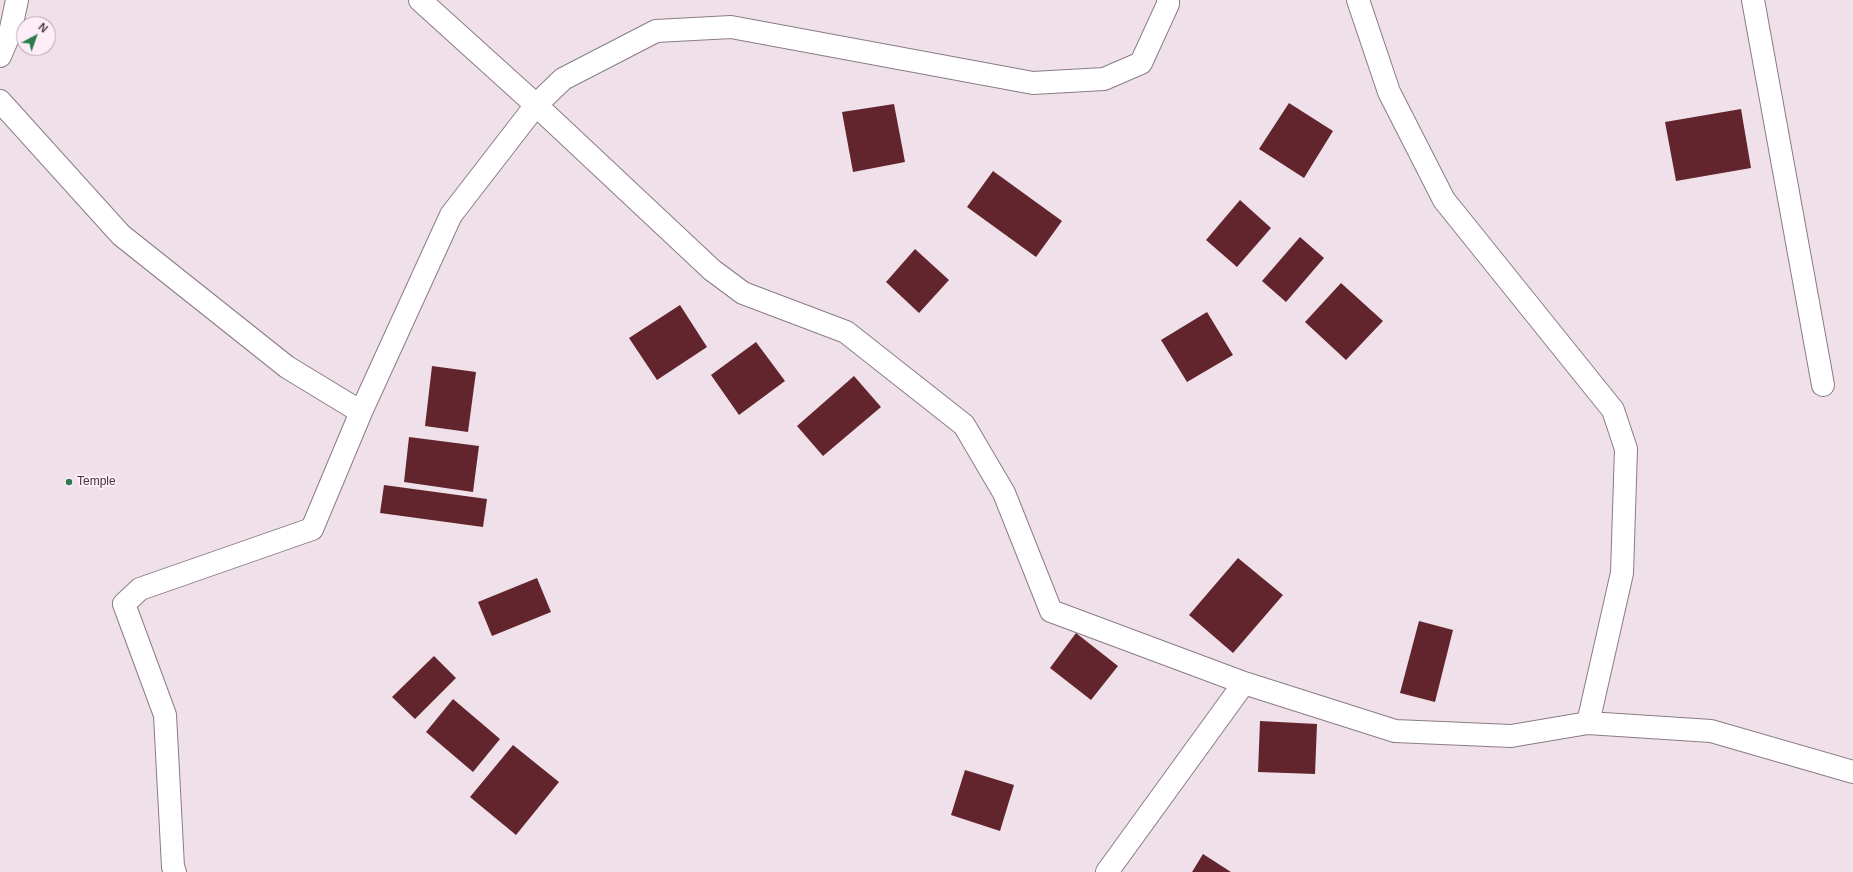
<!DOCTYPE html>
<html>
<head>
<meta charset="utf-8">
<style>
	body { margin:0 }
	#map { position:relative; width:1853px; height:872px; overflow:hidden; background:#f0e0ea; font-family:Helvetica,sans-serif }
	canvas { display:block }
	.north { position:absolute; left:16px; top:16px; width:40px; height:40px; box-sizing:border-box; background:#feedf7; border:1px solid #b2a5ad; border-radius:50%; rotate:41deg; font-size:11px; font-weight:700; line-height:16px; text-align:center; color:#40393d }
	.north::after { content:''; display:block; margin:auto; width:14px; height:18px; background:#2c7c4d; clip-path:polygon(50% 0,100% 100%,50% 72%,0 100%) }
</style>
</head>
<body>
<div id="map">
<canvas width="1853" height="872"></canvas>
<div class="north">N</div>
</div>
<script>
const ctx = document.querySelector('canvas').getContext('2d');
ctx.lineJoin = 'round';
function fill(path, color) {
  ctx.fillStyle = color;
  ctx.fill(path, 'evenodd');
}
function shape(rows) {
  const path = new Path2D();
  for (const r of rows) {
    path.moveTo(r[0], r[1]);
    for (let i = 2; i < r.length; i += 2) path.lineTo(r[i], r[i + 1]);
  }
  return path;
}
function stroke(path, color, width, dash) {
  ctx.strokeStyle = color;
  ctx.lineWidth = width;
  ctx.lineCap = dash ? 'butt' : 'round';
  ctx.setLineDash(dash || []);
  ctx.stroke(path);
}
function label(font, color, halo, rows, align = 'center') {
  ctx.font = font + ' Helvetica,sans-serif';
  ctx.lineWidth = 4;
  ctx.setLineDash([]);
  ctx.textBaseline = 'middle';
  ctx.strokeStyle = halo;
  ctx.fillStyle = color;
  for (const [text, x, y, turn = 0] of rows) {
    ctx.save();
    ctx.translate(x, y);
    ctx.rotate((+turn || 0) * Math.PI / 180);
    ctx.textAlign = isNaN(turn) ? turn : align;
    if (halo) ctx.strokeText(text, 0, 0);
    ctx.fillText(text, 0, 0);
    ctx.restore();
  }
}
fill(shape([
	[1289,103,1333,131,1304,178,1259,149],
	[894,104,905,162,853,172,842,112],
	[1741,109,1751,168,1676,181,1665,122],
	[993,171,1062,221,1036,257,967,207],
	[1240,200,1271,228,1237,267,1206,240],
	[1300,237,1324,258,1286,302,1262,281],
	[915,249,949,280,919,313,886,282],
	[1341,283,1383,321,1346,360,1305,322],
	[680,305,707,347,657,380,629,338],
	[1207,312,1233,355,1187,382,1161,340],
	[756,342,785,381,739,415,711,375],
	[432,366,476,372,468,432,425,426],
	[854,376,881,407,823,456,797,426],
	[409,437,479,446,473,492,404,482],
	[384,485,487,499,483,527,380,513],
	[1238,558,1283,595,1233,653,1189,615],
	[537,578,551,612,492,636,478,602],
	[1419,621,1453,630,1435,702,1400,693],
	[1076,633,1118,666,1091,700,1050,668],
	[434,656,456,678,415,719,392,697],
	[453,699,500,739,473,772,426,732],
	[1260,721,1317,724,1315,774,1258,772],
	[513,745,559,782,516,835,470,797],
	[965,770,1014,785,1000,831,951,815],
	[1203,854,1231,872,1192,872]
]), '#63252d');
const minor = shape([
	[420,0,536,105,712,270,743,293,846,332,964,425,1004,493,1051,611,1244,683,1395,731,1511,736,1588,723,1711,731,1853,772],
	[1358,0,1389,92,1444,200,1613,410,1626,449,1622,573,1588,723],
	[1753,0,1823,385],
	[0,56,10,33,17,0],
	[0,101,121,235,287,367,361,412],
	[175,872,173,867,165,715,124,604,140,589,312,529,361,412,451,215,536,105,563,79,656,31,731,27,1033,83,1104,79,1141,63,1168,4,1168,0],
	[1107,872,1244,683]
]);
stroke(minor, '#8a7c85', 24);
stroke(minor, '#fff', 22);
for (const [x, y, r, color] of [
	[69,482,4,"#2c7c4d"]
]) {
  const dot = new Path2D();
  dot.arc(x, y, r, 0, 2 * Math.PI);
  ctx.fillStyle = color;
  ctx.fill(dot);
  stroke(dot, '#feedf7', 1.5);
}
label('12px', '#40393d', '#feedf7', [
	["Temple",77,482]
], 'left');
</script>
</body>
</html>
